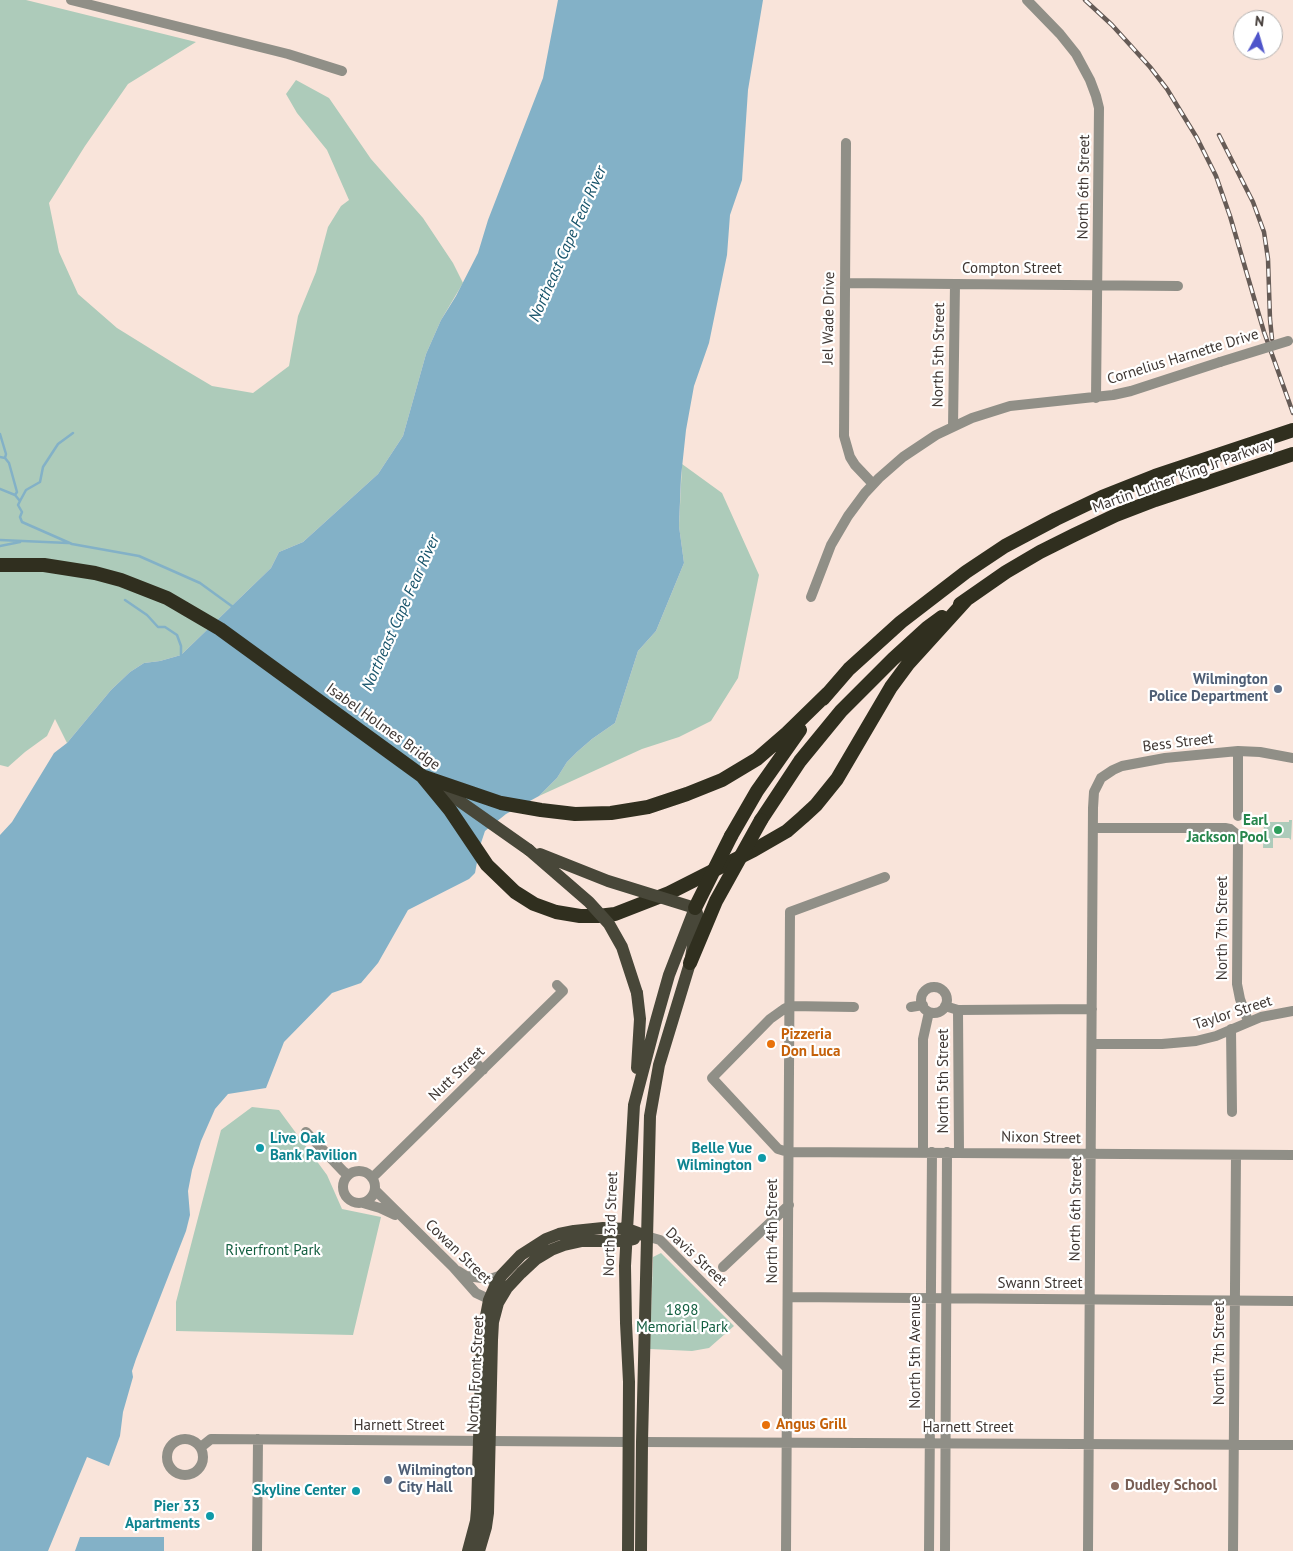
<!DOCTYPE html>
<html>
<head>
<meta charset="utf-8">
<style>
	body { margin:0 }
	#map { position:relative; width:1293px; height:1551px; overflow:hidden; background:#f9e4da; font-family:"PT Sans",sans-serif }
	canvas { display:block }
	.north { position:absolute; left:1233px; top:10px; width:50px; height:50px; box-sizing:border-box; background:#fff; border:1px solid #b2afad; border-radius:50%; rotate:6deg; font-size:14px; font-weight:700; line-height:20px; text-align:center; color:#3f3733 }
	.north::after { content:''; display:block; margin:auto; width:18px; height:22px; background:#4e54ca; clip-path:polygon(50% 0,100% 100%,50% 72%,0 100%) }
</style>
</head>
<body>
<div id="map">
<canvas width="1293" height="1551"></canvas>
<div class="north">N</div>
</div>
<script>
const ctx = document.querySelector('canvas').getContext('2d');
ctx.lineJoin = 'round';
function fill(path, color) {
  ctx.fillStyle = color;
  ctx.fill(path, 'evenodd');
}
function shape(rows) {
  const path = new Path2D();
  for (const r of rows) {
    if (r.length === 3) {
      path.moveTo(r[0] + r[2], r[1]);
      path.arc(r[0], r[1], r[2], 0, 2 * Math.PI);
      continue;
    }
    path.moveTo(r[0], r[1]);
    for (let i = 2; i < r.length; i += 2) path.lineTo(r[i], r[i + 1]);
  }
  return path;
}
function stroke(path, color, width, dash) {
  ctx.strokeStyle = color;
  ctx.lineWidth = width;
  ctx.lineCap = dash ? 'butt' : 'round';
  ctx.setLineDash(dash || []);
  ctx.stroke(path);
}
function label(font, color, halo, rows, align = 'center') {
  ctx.font = font + ' "PT Sans",sans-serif';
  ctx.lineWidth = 4.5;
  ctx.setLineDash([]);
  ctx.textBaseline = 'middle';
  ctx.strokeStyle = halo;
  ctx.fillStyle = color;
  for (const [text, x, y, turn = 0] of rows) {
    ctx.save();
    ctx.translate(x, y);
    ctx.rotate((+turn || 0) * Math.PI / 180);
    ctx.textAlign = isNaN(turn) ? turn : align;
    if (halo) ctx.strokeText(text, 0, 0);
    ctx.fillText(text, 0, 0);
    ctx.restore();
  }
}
fill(shape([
	[0,0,26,0,196,42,128,84,85,146,49,203,59,252,78,294,117,328,180,367,212,386,253,393,289,366,298,316,316,272,328,227,341,206,349,200,327,150,297,113,286,94,296,80,329,98,371,159,423,218,453,263,463,283,441,320,426,354,403,436,378,474,303,542,279,552,271,568,181,655,160,661,144,663,130,672,111,690,67,743,55,719,47,736,25,752,8,767,0,765],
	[682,464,722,493,759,575,738,678,711,721,679,737,642,749,539,796,557,778,567,762,577,752,592,739,615,723,638,651,656,631,684,563,679,526],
	[1289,820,1292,820,1291,840,1289,838,1273,838,1273,848,1263,848,1264,822,1289,822],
	[252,1107,279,1110,327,1175,342,1209,381,1217,353,1335,176,1331,176,1302,221,1130],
	[661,1253,734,1326,709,1348,692,1351,650,1349,653,1257]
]), '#adcbba');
fill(shape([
	[558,0,763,0,748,90,742,180,730,215,727,255,709,343,694,386,686,430,681,477,679,526,684,563,656,631,638,651,615,723,592,739,577,752,567,762,557,778,539,796,506,814,485,831,480,846,475,873,469,879,408,910,378,963,361,983,332,993,284,1042,266,1088,228,1094,215,1109,201,1141,192,1170,188,1191,190,1215,186,1231,136,1359,132,1371,133,1377,123,1412,120,1436,109,1466,87,1457,48,1551,0,1551,0,835,12,822,54,753,67,743,111,690,130,672,144,663,160,661,181,655,271,568,279,552,303,542,378,474,403,436,426,354,441,320,456,296,478,253,488,220,543,78],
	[80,1537,164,1537,164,1551,75,1551]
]), '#83b1c7');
stroke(shape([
	[73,433,58,444,43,467,40,482,26,490,20,501,18,505,22,512,20,517,22,522,72,544,139,556,200,583,233,607],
	[0,434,6,454,5,458,9,463,17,492,15,495],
	[0,457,5,458],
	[0,489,15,495,20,501],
	[0,540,68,543],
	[0,546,20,542],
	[125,600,147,615,158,627,165,627,177,635,181,646,181,655]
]), '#83b1c7', 2.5);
stroke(shape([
	[71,0,288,54,342,71],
	[1027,0,1060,34,1076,54,1090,80,1096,96,1099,108,1096,398],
	[846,143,844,436,850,457,855,465,873,484],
	[845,283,1178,286],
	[953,427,955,284],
	[811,597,831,545,848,516,865,493,879,478,903,457,936,435,972,418,1010,406,1113,395,1131,391,1220,362],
	[1238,816,1238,751],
	[1093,828,1225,828,1230,829,1235,833,1238,839,1237,984,1240,999,1248,1021],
	[934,1000,13],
	[945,1006,958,1010,1092,1009],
	[854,1007,790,1006,784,1009,770,1019,712,1078,778,1149,788,1152,1293,1155],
	[911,1007,923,1005],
	[958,1010,959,1152],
	[1231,1029,1232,1112],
	[1092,1044,1162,1044,1196,1041,1216,1036,1261,1017,1293,1011],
	[473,1060,483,1070],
	[306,1132,343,1171,348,1175],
	[923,1152,923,1039,929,1012],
	[359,1187,16],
	[372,1178,563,991,557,985],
	[375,1190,453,1267,476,1293,495,1302],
	[363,1203,380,1208,395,1215],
	[646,1236,660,1240,787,1368],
	[723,1267,789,1205],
	[458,1271,466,1276,490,1279,502,1275],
	[788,1297,1293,1301],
	[185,1457,18],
	[642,1442,1293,1445],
	[201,1447,211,1439,629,1442],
	[257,1551,258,1439],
	[786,1551,790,912,885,877],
	[929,1551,932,1152],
	[945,1551,947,1152],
	[1088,1551,1093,808,1094,792,1101,778,1113,770,1122,766,1165,758,1238,751,1260,752,1293,758],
	[1233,1551,1236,1155]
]), '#908f87', 10);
stroke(shape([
	[431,781,529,850],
	[637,993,640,1019,637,1068],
	[468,1551,476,1521,477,1509,482,1337,489,1300,495,1286,502,1275,521,1255,546,1239,559,1234,574,1231,603,1228,627,1229,646,1236],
	[479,1551,486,1527,488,1513,492,1340,493,1322,498,1303,507,1288,521,1273,536,1259,551,1250,564,1245,582,1241,626,1241,634,1239],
	[628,1551,629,1382,626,1323,625,1266,634,1105,656,1021,669,975,695,908],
	[641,1551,642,1442,650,1116,659,1065,690,963,698,917,696,910]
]), '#484739', 12);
stroke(shape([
	[0,565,44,565,95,573,121,580,167,598,220,629,422,776,501,803,541,810,575,814,611,813,648,807,687,794,722,780,757,759,787,733,828,693],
	[960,604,1006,572,1040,552,1074,535,1116,515,1155,500,1293,454],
	[823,699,849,669,901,622,966,572,1005,546,1056,519,1102,497,1155,476,1293,430],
	[422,776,450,810,487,865,515,892,534,904,556,912,580,916,598,916,615,914,669,893,754,850,787,831,803,817,816,805,837,779,891,687,908,664,967,599],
	[761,820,800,761,841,711,893,659,927,628,942,617],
	[731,836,757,791,800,730]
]), '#302f1f', 14);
const rail = shape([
	[1085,0,1112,25,1150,67,1167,89,1197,138,1216,176,1230,216,1264,332,1293,413],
	[1219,135,1253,202,1264,232,1268,259,1270,319,1272,339]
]);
stroke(rail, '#665b56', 4.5);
stroke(rail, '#fff', 2.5, [8]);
stroke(shape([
	[1220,362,1288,341]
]), '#908f87', 10);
stroke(shape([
	[529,850,589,902,609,924,622,947,637,993],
	[540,854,608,881,695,908]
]), '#484739', 12);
stroke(shape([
	[695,908,731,836],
	[690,963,716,901,761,820]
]), '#302f1f', 14);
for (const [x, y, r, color] of [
	[1278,689,5,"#5c6f8a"],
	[1278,830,5,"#2e9e5b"],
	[771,1044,5,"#e8710a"],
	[260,1148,5,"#0f9aa8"],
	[762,1158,5,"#0f9aa8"],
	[766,1425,5,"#e8710a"],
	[388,1480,5,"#5c6f8a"],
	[1115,1486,5,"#8d6e63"],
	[356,1491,5,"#0f9aa8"],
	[210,1516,5,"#0f9aa8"]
]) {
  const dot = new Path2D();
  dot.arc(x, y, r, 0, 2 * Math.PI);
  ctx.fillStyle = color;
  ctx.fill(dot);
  stroke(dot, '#fff', 2);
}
label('15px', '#3f3733', '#fff', [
	["North 6th Street",1084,187,-89],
	["Compton Street",1012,269],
	["Jel Wade Drive",829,318,-89],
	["North 5th Street",939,355,-89],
	["Cornelius Harnette Drive",1183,357,-17],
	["Martin Luther King Jr Parkway",1183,476,-20],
	["Isabel Holmes Bridge",383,727,36],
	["Bess Street",1178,743,-7],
	["North 7th Street",1223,928,-90],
	["Taylor Street",1233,1013,-18],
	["Nutt Street",457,1074,-44],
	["North 5th Street",944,1081,-90],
	["Nixon Street",1041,1138,1],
	["North 6th Street",1076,1209,-89],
	["North 3rd Street",611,1224,-88],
	["North 4th Street",773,1231,-90],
	["Cowan Street",458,1252,44],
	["Davis Street",696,1257,43],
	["Swann Street",1040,1284],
	["North 5th Avenue",916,1352,-90],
	["North 7th Street",1220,1353,-90],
	["North Front Street",476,1374,-87],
	["Harnett Street",399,1426],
	["Harnett Street",968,1428]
]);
label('bold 15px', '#4e5e75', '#fff', [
	["Wilmington",1268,680],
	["Police Department",1268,697],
	["Wilmington",398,1471,"left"],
	["City Hall",398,1488,"left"]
], 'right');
label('bold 15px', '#27864d', '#fff', [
	["Earl",1268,821],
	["Jackson Pool",1268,838]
], 'right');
label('bold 15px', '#c56008', '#fff', [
	["Pizzeria",781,1035],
	["Don Luca",781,1052],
	["Angus Grill",776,1425]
], 'left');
label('bold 15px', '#0d838f', '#fff', [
	["Live Oak",270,1139,"left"],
	["Bank Pavilion",270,1156,"left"],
	["Belle Vue",752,1149],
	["Wilmington",752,1166],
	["Skyline Center",346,1491],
	["Pier 33",200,1507],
	["Apartments",200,1524]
], 'right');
label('15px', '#135f40', '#fff', [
	["Riverfront Park",273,1251],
	["1898",682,1311],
	["Memorial Park",682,1328]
]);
label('bold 15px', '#785e54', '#fff', [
	["Dudley School",1125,1486]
], 'left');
label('italic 16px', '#18546b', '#fff', [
	["Northeast Cape Fear River",568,244,-66],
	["Northeast Cape Fear River",401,613,-66]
]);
</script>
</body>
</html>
